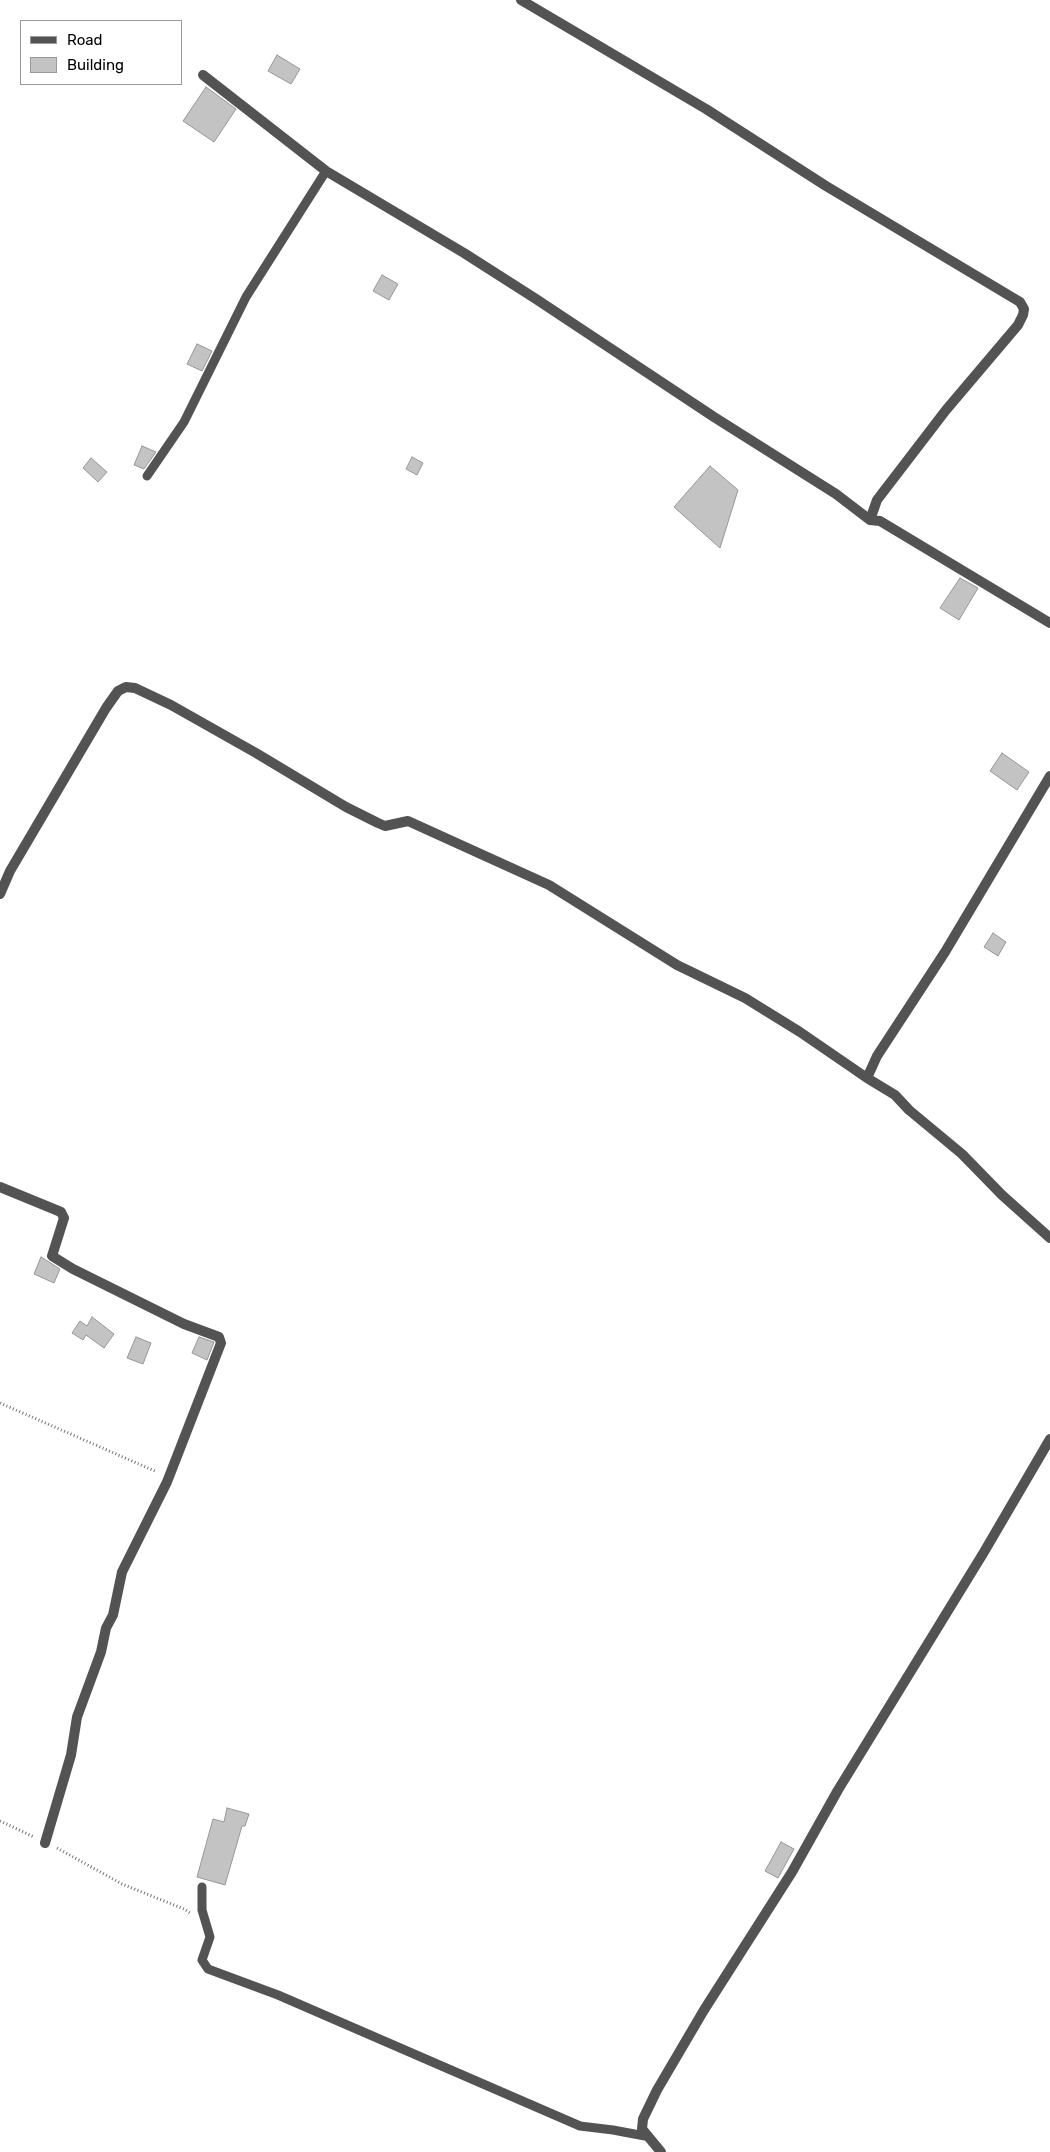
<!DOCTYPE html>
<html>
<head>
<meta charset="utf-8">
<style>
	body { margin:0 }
	#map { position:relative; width:1050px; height:2152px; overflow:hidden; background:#fff; font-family:Rubik,sans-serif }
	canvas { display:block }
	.legend { position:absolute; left:20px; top:20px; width:162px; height:65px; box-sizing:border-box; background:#fff; border:1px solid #999; margin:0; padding:6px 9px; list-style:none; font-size:15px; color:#000 }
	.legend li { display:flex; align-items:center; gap:10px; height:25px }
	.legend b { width:25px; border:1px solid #999 }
</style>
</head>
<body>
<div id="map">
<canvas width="1050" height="2152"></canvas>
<ul class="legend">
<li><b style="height:6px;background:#535353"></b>Road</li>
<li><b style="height:14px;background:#c3c3c3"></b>Building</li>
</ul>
</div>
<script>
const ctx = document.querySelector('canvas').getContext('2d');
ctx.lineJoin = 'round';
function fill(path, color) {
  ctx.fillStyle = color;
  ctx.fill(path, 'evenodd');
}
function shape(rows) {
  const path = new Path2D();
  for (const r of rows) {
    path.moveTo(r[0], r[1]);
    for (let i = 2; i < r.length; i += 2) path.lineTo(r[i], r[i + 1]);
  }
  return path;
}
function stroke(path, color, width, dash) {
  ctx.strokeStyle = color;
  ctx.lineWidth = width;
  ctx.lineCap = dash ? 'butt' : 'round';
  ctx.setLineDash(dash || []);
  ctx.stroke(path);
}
const building = shape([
	[277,55,300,69,291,84,268,71,277,55],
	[206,87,236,109,214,142,183,121,206,87],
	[382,275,398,284,389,300,373,291,382,275],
	[197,344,212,351,202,371,187,364,197,344],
	[142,446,156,452,144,469,134,465,142,446],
	[412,457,423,463,417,475,406,469,412,457],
	[91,458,107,472,98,482,83,468,91,458],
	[710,466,738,490,720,548,674,507,710,466],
	[960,578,978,588,959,620,940,608,960,578],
	[1002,753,1029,772,1017,790,990,771,1002,753],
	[993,933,1006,942,998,956,984,947,993,933],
	[41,1257,60,1269,54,1283,34,1274,41,1257],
	[92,1317,114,1334,104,1348,86,1335,83,1340,72,1333,80,1321,87,1326,92,1317],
	[136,1337,151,1343,143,1364,127,1358,136,1337],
	[199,1337,214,1342,207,1360,192,1353,199,1337],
	[227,1808,249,1814,245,1826,242,1826,225,1885,197,1877,213,1819,224,1822,227,1808],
	[781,1842,794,1849,778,1878,765,1871,781,1842]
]);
fill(building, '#c3c3c3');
stroke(building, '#979797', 1);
stroke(shape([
	[0,1403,157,1472],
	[0,1821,34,1837],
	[57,1848,122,1884,184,1909,190,1913]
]), '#757575', 3, [1, 2.5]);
stroke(shape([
	[147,476,184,422,246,297,326,171],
	[202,1887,202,1910,210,1937,202,1960,208,1969,278,1995,580,2126,613,2130,645,2136]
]), '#535353', 9);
stroke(shape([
	[521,0,706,109,826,186,1020,302,1024,309,1023,315,1018,325,946,410,877,500,870,520,880,521,1050,623],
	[203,75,326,171,464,253,536,299,714,417,836,494,870,520],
	[1050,776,945,952,877,1056,867,1078,895,1095,909,1110,962,1154,1002,1195,1050,1238],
	[0,894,10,871,106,708,118,691,126,687,135,688,171,705,256,753,346,807,378,823,385,826,408,821,549,885,677,965,745,998,800,1032,867,1078],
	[0,1187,61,1212,64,1218,52,1256,73,1269,184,1324,219,1337,221,1343,167,1482,122,1572,113,1615,106,1628,101,1652,77,1717,71,1755,45,1843],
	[661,2152,642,2129,643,2119,657,2090,704,2010,792,1872,838,1790,984,1552,1050,1439]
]), '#535353', 10);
</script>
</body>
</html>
